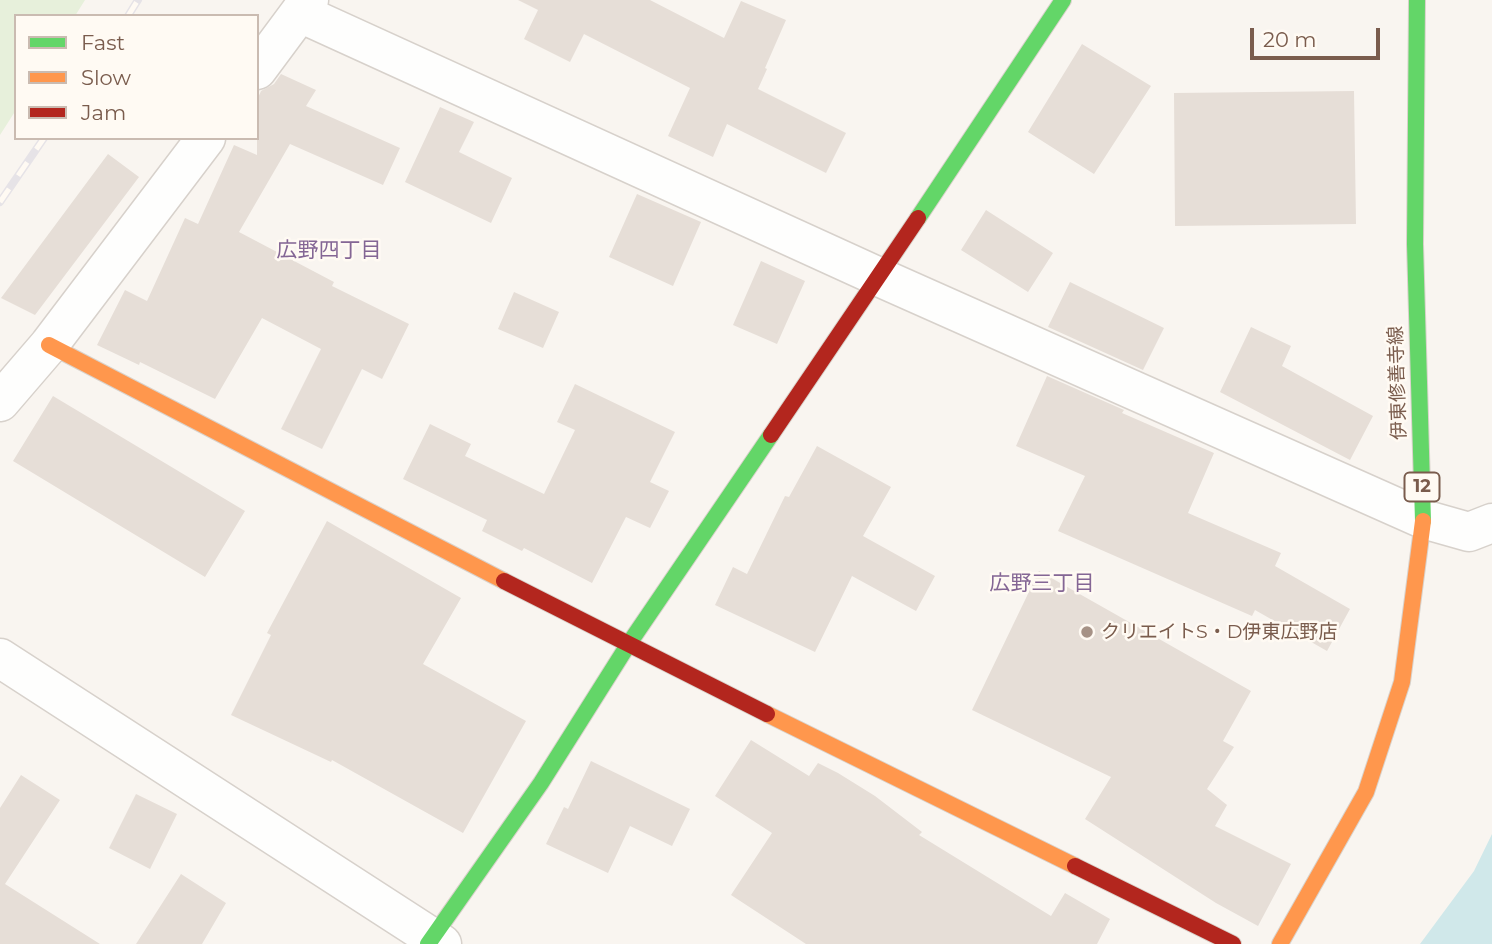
<!DOCTYPE html>
<html>
<head>
<meta charset="utf-8">
<style>
	body { margin:0 }
	#map { position:relative; width:1492px; height:944px; overflow:hidden; background:#f9f5f0; font-family:Montserrat,sans-serif }
	canvas { display:block }
	.legend { position:absolute; left:14px; top:14px; width:245px; height:126px; box-sizing:border-box; background:#fffaf3; border:2px solid #cabbb1; margin:0; padding:9px 12px; list-style:none; font-size:21px; color:#7a5c4d }
	.legend li { display:flex; align-items:center; gap:14px; height:35px }
	.legend b { width:35px; border:2px solid #cabbb1 }
	.scale { position:absolute; left:1250px; top:28px; width:130px; height:32px; box-sizing:border-box; border:4px solid #7a5c4d; border-top:0; padding-left:9px; font-size:21px; line-height:24px; white-space:nowrap; color:#7a5c4d; -webkit-text-stroke:5px #fffaf3; paint-order:stroke }
</style>
</head>
<body>
<div id="map">
<canvas width="1492" height="944"></canvas>
<ul class="legend">
<li><b style="height:9px;background:#63d668"></b>Fast</li>
<li><b style="height:9px;background:#ff974d"></b>Slow</li>
<li><b style="height:9px;background:#b3261e"></b>Jam</li>
</ul>
<div class="scale">20 m</div>
</div>
<script>
const ctx = document.querySelector('canvas').getContext('2d');
ctx.lineJoin = 'round';
function fill(path, color) {
  ctx.fillStyle = color;
  ctx.fill(path, 'evenodd');
}
function shape(rows) {
  const path = new Path2D();
  for (const r of rows) {
    path.moveTo(r[0], r[1]);
    for (let i = 2; i < r.length; i += 2) path.lineTo(r[i], r[i + 1]);
  }
  return path;
}
function stroke(path, color, width, dash) {
  ctx.strokeStyle = color;
  ctx.lineWidth = width;
  ctx.lineCap = dash ? 'butt' : 'round';
  ctx.setLineDash(dash || []);
  ctx.stroke(path);
}
function label(font, color, halo, rows, align = 'center') {
  ctx.font = font + ' Montserrat,"Noto Sans JP",sans-serif';
  ctx.lineWidth = 5;
  ctx.setLineDash([]);
  ctx.textBaseline = 'middle';
  ctx.strokeStyle = halo;
  ctx.fillStyle = color;
  for (const [text, x, y, turn = 0] of rows) {
    ctx.save();
    ctx.translate(x, y);
    ctx.rotate((+turn || 0) * Math.PI / 180);
    ctx.textAlign = isNaN(turn) ? turn : align;
    if (halo) ctx.strokeText(text, 0, 0);
    ctx.fillText(text, 0, 0);
    ctx.restore();
  }
}
fill(shape([
	[0,0,85,0,75,16,16,16,16,110,0,135]
]), '#e7f0db');
fill(shape([
	[1492,834,1492,944,1420,944,1474,871]
]), '#d0e8ea');
fill(shape([
	[518,0,650,0,724,38,741,1,786,20,765,68,767,69,758,89,846,133,826,173,727,124,713,157,668,136,690,88,584,34,570,62,524,39,538,10],
	[1082,44,1151,86,1094,174,1028,132],
	[281,74,316,90,306,106,400,148,383,185,290,144,239,232,334,282,332,286,409,324,382,379,362,369,322,449,281,429,321,349,262,318,215,399,140,362,139,365,97,345,125,290,147,301,185,218,198,224,234,145,257,155,257,100,261,91,274,84],
	[1354,91,1356,224,1175,226,1174,93],
	[440,107,474,122,459,152,512,178,491,223,405,182],
	[108,154,139,177,35,315,1,298],
	[637,194,701,222,673,286,609,257],
	[986,210,1053,253,1028,292,961,250],
	[761,261,805,281,777,344,733,325],
	[1070,282,1164,328,1143,370,1048,327],
	[514,292,559,312,543,348,498,329],
	[1251,327,1291,346,1282,366,1373,416,1350,460,1220,392],
	[1047,376,1124,410,1122,413,1214,453,1188,513,1281,553,1275,566,1350,609,1327,651,1255,610,1252,616,1058,531,1085,476,1016,446],
	[575,384,675,432,650,482,669,491,650,528,626,517,592,583,524,548,522,551,482,531,487,520,403,479,430,424,471,444,465,456,544,494,575,430,557,422],
	[53,396,245,511,205,577,13,461],
	[817,446,891,487,863,536,935,576,916,611,852,576,815,652,715,605,733,567,747,574,785,496,789,497],
	[327,521,461,598,423,664,526,721,463,833,332,760,331,762,231,715,271,635,267,633],
	[1039,571,1251,691,1223,741,1234,747,1207,789,1227,805,1215,826,1291,864,1258,926,1216,903,1085,819,1111,777,972,710],
	[751,740,809,776,818,763,838,773,875,796,922,832,919,835,1051,916,1065,893,1110,919,1097,944,806,944,731,895,772,833,715,796],
	[591,761,690,809,672,846,630,826,608,873,546,844,564,807,568,809],
	[21,775,60,800,5,884,100,944,0,944,0,808],
	[136,794,177,814,150,869,109,848],
	[181,874,226,903,202,944,136,944]
]), '#e6ded7');
const street = shape([
	[300,13,879,277,1423,519,1469,532,1492,523],
	[257,70,309,0],
	[0,402,49,345,206,138],
	[0,658,442,944]
]);
const fast = shape([
	[1417,0,1415,244,1423,521],
	[918,218,1063,0],
	[428,944,541,783,628,645,771,435]
]);
const slow = shape([
	[49,345,504,581],
	[767,714,1075,866],
	[1280,944,1366,792,1402,682,1423,521]
]);
const jam = shape([
	[771,435,918,218],
	[504,581,767,714],
	[1075,866,1233,944]
]);
stroke(street, '#d7d1cb', 41);
stroke(fast, '#d9d2cb', 18);
stroke(slow, '#d9d2cb', 18);
stroke(jam, '#d9d2cb', 18);
stroke(street, '#fefefd', 38);
stroke(fast, '#63d668', 16);
stroke(slow, '#ff974d', 16);
stroke(jam, '#b3261e', 16);
const rail = shape([
	[128,16,138,0],
	[0,202,44,138]
]);
stroke(rail, '#e6e3e7', 8);
stroke(rail, '#fffaf3', 5, [16]);
for (const [x, y, r, color] of [
	[1087,632,7,"#a69286"]
]) {
  const dot = new Path2D();
  dot.arc(x, y, r, 0, 2 * Math.PI);
  ctx.fillStyle = color;
  ctx.fill(dot);
  stroke(dot, '#fffaf3', 2.5);
}
for (const [x, y, w] of [
	[1422,487,35]
]) {
  const box = new Path2D();
  box.roundRect(x - w / 2, y - 14.5, w, 29, 5);
  ctx.fillStyle = '#fffaf3';
  ctx.fill(box);
  stroke(box, '#7a5c4d', 2);
}
label('bold 18px', '#7a5c4d', null, [
	["12",1422,487]
]);
label('19px', '#7a5c4d', '#fffaf3', [
	["伊東修善寺線",1398,383,-92]
]);
label('19px', '#7a5c4d', '#fffaf3', [
	["クリエイトS・D伊東広野店",1101,632]
], 'left');
label('21px', '#846695', '#fffaf3', [
	["広野四丁目",329,251],
	["広野三丁目",1042,584]
]);
</script>
</body>
</html>
